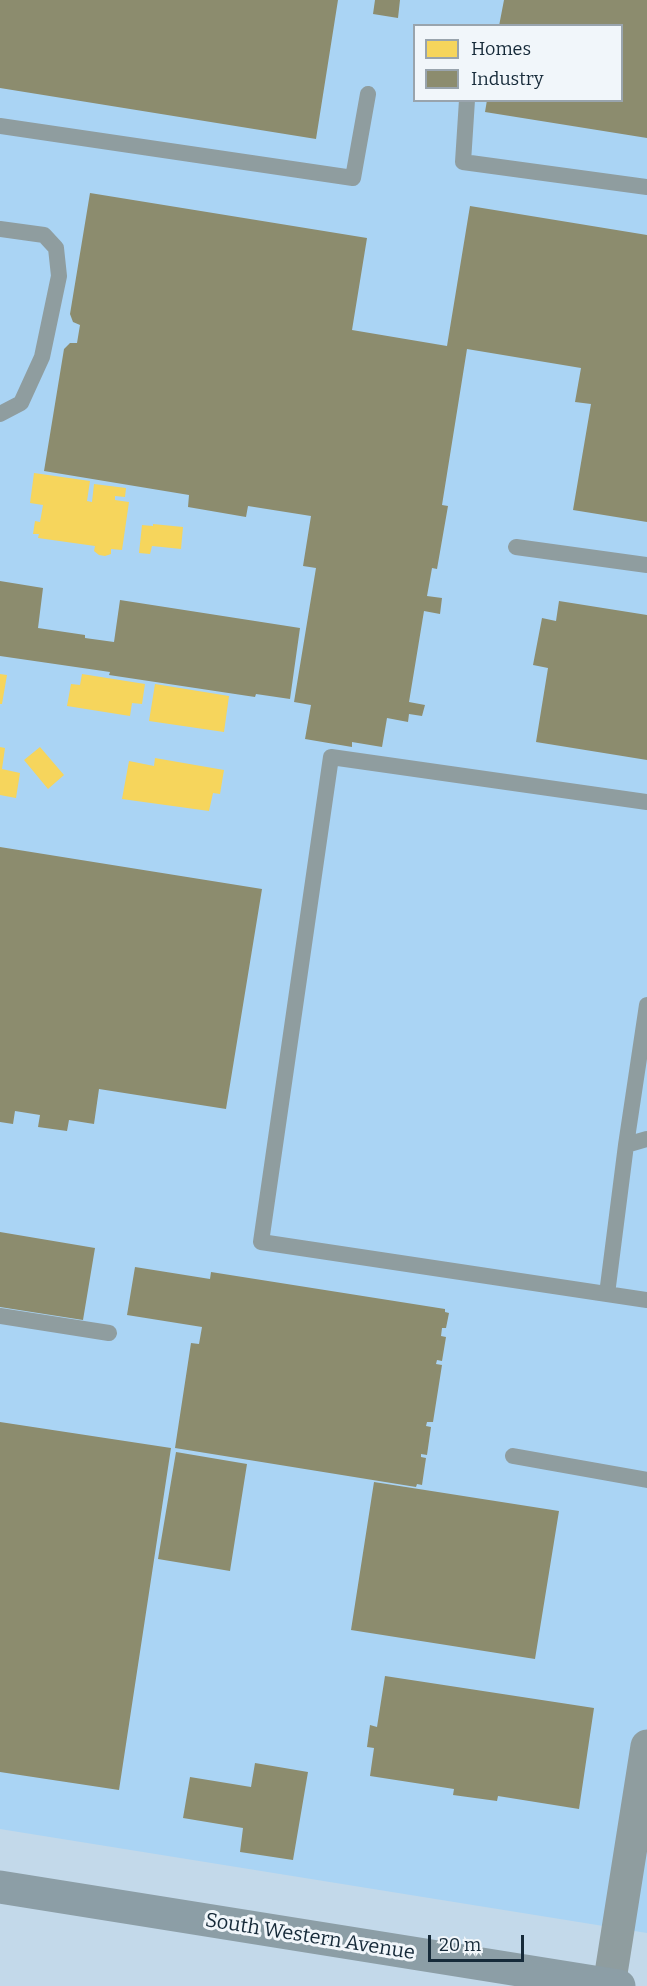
<!DOCTYPE html>
<html>
<head>
<meta charset="utf-8">
<style>
	body { margin:0 }
	#map { position:relative; width:647px; height:1986px; overflow:hidden; background:#c3d9ea; font-family:Bitter,serif }
	canvas { display:block }
	.legend { position:absolute; left:413px; top:24px; width:210px; height:78px; box-sizing:border-box; background:#f1f6fa; border:2px solid #99a4ad; margin:0; padding:8px 10px; list-style:none; font-size:18px; color:#162a39 }
	.legend li { display:flex; align-items:center; gap:12px; height:30px }
	.legend b { width:30px; border:2px solid #99a4ad }
	.scale { position:absolute; left:428px; top:1935px; width:96px; height:27px; box-sizing:border-box; border:3px solid #162a39; border-top:0; padding-left:8px; font-size:18px; line-height:21px; white-space:nowrap; color:#162a39; -webkit-text-stroke:4px #f1f6fa; paint-order:stroke }
</style>
</head>
<body>
<div id="map">
<canvas width="647" height="1986"></canvas>
<ul class="legend">
<li><b style="height:16px;background:#f6d55c"></b>Homes</li>
<li><b style="height:16px;background:#8c8c6e"></b>Industry</li>
</ul>
<div class="scale">20 m</div>
</div>
<script>
const ctx = document.querySelector('canvas').getContext('2d');
ctx.lineJoin = 'round';
function fill(path, color) {
  ctx.fillStyle = color;
  ctx.fill(path, 'evenodd');
}
function shape(rows) {
  const path = new Path2D();
  for (const r of rows) {
    path.moveTo(r[0], r[1]);
    for (let i = 2; i < r.length; i += 2) path.lineTo(r[i], r[i + 1]);
  }
  return path;
}
function stroke(path, color, width, dash) {
  ctx.strokeStyle = color;
  ctx.lineWidth = width;
  ctx.lineCap = dash ? 'butt' : 'round';
  ctx.setLineDash(dash || []);
  ctx.stroke(path);
}
function label(font, color, halo, rows, align = 'center') {
  ctx.font = font + ' Bitter,serif';
  ctx.lineWidth = 6;
  ctx.setLineDash([]);
  ctx.textBaseline = 'middle';
  ctx.strokeStyle = halo;
  ctx.fillStyle = color;
  for (const [text, x, y, turn = 0] of rows) {
    ctx.save();
    ctx.translate(x, y);
    ctx.rotate((+turn || 0) * Math.PI / 180);
    ctx.textAlign = isNaN(turn) ? turn : align;
    if (halo) ctx.strokeText(text, 0, 0);
    ctx.fillText(text, 0, 0);
    ctx.restore();
  }
}
fill(shape([
	[0,0,647,0,647,1933,0,1829],
	[414,26,622,26,622,100,414,100]
]), '#aad4f4');
fill(shape([
	[34,473,90,481,87,501,92,502,94,484,126,488,125,497,115,496,115,500,129,502,122,550,111,549,111,554,105,556,99,555,94,551,95,546,38,538,39,534,33,534,35,521,40,522,43,505,30,503],
	[153,524,183,527,181,549,152,546,150,554,139,553,142,525,153,526],
	[0,674,7,675,2,704,0,704],
	[82,674,145,684,142,704,132,703,130,716,67,706,71,684,80,685],
	[155,684,229,696,224,732,149,721],
	[0,747,5,748,2,769,20,773,16,798,0,795],
	[40,747,64,775,48,789,24,760],
	[155,758,224,770,220,794,213,793,209,811,122,799,129,761,154,766]
]), '#f6d55c');
fill(shape([
	[0,0,338,0,316,139,0,88],
	[375,0,400,0,398,18,373,14],
	[504,0,647,0,647,138,485,112,487,100,622,100,622,26,499,26],
	[90,193,367,238,352,330,447,346,470,206,647,235,647,522,573,510,591,404,575,402,581,368,467,349,442,505,448,506,437,569,432,568,427,596,442,598,440,614,424,611,409,702,425,705,422,716,409,714,408,722,387,718,382,747,352,742,352,747,305,739,311,705,294,702,316,568,303,566,311,516,248,506,246,517,188,507,189,495,44,471,64,349,70,343,77,343,80,325,73,322,70,314],
	[0,581,43,588,38,628,85,635,85,638,114,642,120,600,300,628,290,699,256,694,255,697,109,675,110,672,0,656],
	[559,601,647,615,647,760,536,742,548,668,533,665,542,618,556,621],
	[0,847,262,889,226,1109,99,1089,94,1124,69,1120,67,1131,38,1127,40,1115,15,1111,13,1124,0,1122],
	[0,1232,95,1248,83,1320,0,1307],
	[135,1267,210,1279,211,1272,445,1309,445,1312,449,1313,446,1328,442,1328,441,1336,446,1337,442,1361,437,1360,436,1364,442,1365,433,1422,427,1422,426,1426,431,1427,427,1455,421,1454,421,1457,426,1458,422,1485,417,1484,416,1487,175,1448,191,1343,199,1344,202,1327,127,1315],
	[0,1422,171,1448,119,1790,0,1772],
	[176,1452,247,1464,230,1571,158,1559],
	[374,1482,559,1511,535,1659,351,1630],
	[385,1676,594,1708,579,1809,498,1796,497,1801,453,1795,454,1789,370,1776,374,1748,367,1747,370,1725,377,1727],
	[255,1763,308,1772,293,1860,240,1852,243,1828,183,1818,190,1777,251,1787]
]), '#8c8c6e');
stroke(shape([
	[467,100,463,162,647,187],
	[0,126,353,178,368,94],
	[0,229,44,235,56,248,59,276,42,357,21,403,0,414],
	[516,547,647,565],
	[647,802,331,757,261,1242,647,1300],
	[626,1145,647,1139],
	[607,1294,626,1145,647,1005],
	[0,1316,109,1333],
	[513,1456,647,1480]
]), '#8f9d9f', 16);
stroke(shape([
	[609,1986,647,1746]
]), '#8f9d9f', 33);
stroke(shape([
	[0,1887,619,1986]
]), '#8c9ea6', 33);
label('20px', '#162a39', '#f1f6fa', [
	["South Western Avenue",310,1937,9]
]);
</script>
</body>
</html>
